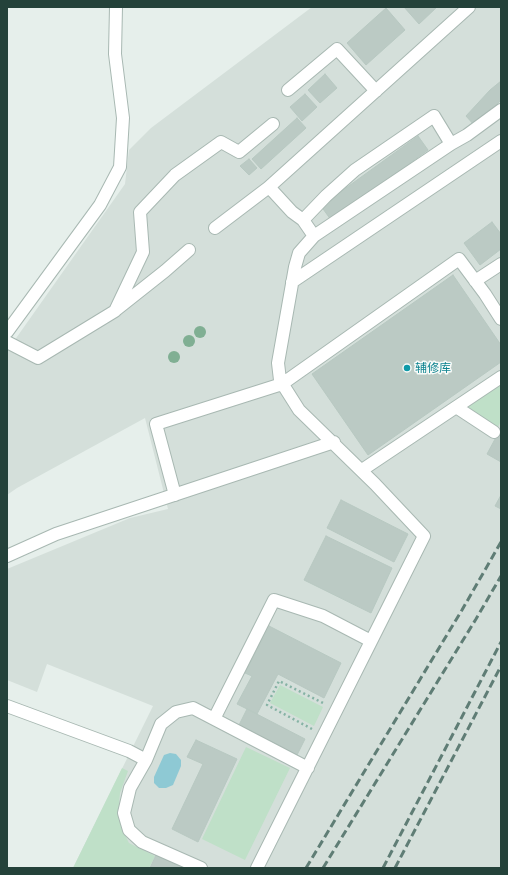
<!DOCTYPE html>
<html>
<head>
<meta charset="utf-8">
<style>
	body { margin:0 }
	#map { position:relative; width:508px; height:875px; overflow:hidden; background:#e6efeb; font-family:"Public Sans",sans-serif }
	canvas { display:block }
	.frame { position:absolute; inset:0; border:8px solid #24423a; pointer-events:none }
</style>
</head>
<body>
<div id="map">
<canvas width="508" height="875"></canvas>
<div class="frame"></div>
</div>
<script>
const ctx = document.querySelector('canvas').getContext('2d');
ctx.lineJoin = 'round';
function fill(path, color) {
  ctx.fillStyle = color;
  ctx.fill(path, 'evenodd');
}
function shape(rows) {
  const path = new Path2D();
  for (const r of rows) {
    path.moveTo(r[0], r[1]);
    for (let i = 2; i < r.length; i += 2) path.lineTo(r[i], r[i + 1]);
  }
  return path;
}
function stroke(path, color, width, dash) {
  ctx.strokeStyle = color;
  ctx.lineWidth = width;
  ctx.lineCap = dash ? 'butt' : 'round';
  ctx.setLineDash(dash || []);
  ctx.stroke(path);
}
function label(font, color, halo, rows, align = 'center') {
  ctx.font = font + ' "Public Sans","Noto Sans SC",sans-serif';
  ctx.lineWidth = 3;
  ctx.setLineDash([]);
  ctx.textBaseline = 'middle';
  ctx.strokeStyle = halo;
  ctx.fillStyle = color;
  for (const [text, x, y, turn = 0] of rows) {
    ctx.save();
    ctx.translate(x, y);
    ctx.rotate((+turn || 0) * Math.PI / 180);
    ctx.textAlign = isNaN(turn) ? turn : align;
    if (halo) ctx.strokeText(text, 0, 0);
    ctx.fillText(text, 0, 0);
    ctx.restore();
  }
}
fill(shape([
	[312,7,501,7,501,868,73,868,153,706,47,664,37,692,7,680,7,569,130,518,168,509,145,418,17,488,7,495,7,351,125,184,129,150,151,128]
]), '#d4dfda');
fill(shape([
	[496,384,501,386,501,421,497,429,467,408],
	[280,685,323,707,314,726,270,703],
	[246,747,290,768,245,860,202,839],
	[122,768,128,771,120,793,118,815,122,829,129,843,155,856,149,868,73,868]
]), '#bfe0c8');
fill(shape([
	[170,753,176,754,181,760,181,766,173,785,166,788,159,788,154,783,154,777,164,755]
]), '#8ec9d4');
const building = shape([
	[404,7,437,7,419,24,404,7],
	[386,8,405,30,366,65,347,43,386,8],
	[325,74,337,88,320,103,308,90,325,74],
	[501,81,501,100,475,126,466,116,490,90,501,81],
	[305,94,317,107,302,121,290,107,305,94],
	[297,118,306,128,261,169,252,159,297,118],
	[418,136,428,150,331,220,321,206,418,136],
	[249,159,257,168,249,175,240,166,249,159],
	[492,222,501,234,501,249,480,265,464,243,492,222],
	[453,275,501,345,501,362,368,455,312,374,453,275],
	[501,428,501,462,487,454,501,428],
	[501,495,501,509,495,506,501,495],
	[341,500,408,534,394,562,327,528,341,500],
	[326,536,392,568,371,613,304,580,326,536],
	[269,626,341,663,324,698,278,674,257,714,237,704,252,676,245,673,269,626],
	[247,709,305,739,297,755,239,725,247,709],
	[196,740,237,759,198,842,172,829,203,764,187,757,196,740],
	[156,855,184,868,150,868,156,855]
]);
fill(building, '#bbcac4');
stroke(building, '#b8c9c2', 1);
const minor = shape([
	[288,90,337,49,376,91],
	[303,220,326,196,355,170,434,116,451,144],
	[215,228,269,187,469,7],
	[314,236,451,144,467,135,501,110],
	[475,281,501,264],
	[292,282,501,141],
	[117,309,165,271,189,250],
	[7,332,100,205,120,167,123,118,115,54,116,7],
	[7,342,38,358,115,311,143,252,140,212,175,175,221,142,239,152,273,124],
	[456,407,494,432],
	[362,470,501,377],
	[175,495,156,424,282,384,459,259,485,294,501,319],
	[7,556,56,534,334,442],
	[7,706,129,751,146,760,130,788,124,813,129,830,142,842,201,868],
	[214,719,274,600,323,616,371,641],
	[146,760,161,724,176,712,193,708,308,768],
	[257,868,424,536,375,484,299,410,280,380,278,363,295,267,299,253,314,236,303,220,292,212,269,187]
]);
stroke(minor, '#a8b8b2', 14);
stroke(shape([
	[312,729,267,705,279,681,325,704]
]), '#86b3a5', 2.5, [2, 3]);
stroke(minor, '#fff', 12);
stroke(shape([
	[306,868,462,610,501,542],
	[323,868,476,619,501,576],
	[383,868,501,642],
	[395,868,501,666]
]), '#5f7d75', 3, [8, 4]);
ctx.fillStyle = '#80af93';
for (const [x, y] of [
	[200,332],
	[189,341],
	[174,357]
]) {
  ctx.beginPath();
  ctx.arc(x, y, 6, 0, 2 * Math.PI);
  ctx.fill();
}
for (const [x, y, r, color] of [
	[407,368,4,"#0f9aa8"]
]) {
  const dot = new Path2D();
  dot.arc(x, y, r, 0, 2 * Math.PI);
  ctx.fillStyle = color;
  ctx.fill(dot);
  stroke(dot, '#f7fbf9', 1.5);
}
label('12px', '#0d838f', '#f7fbf9', [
	["辅修库",415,368]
], 'left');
</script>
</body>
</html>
